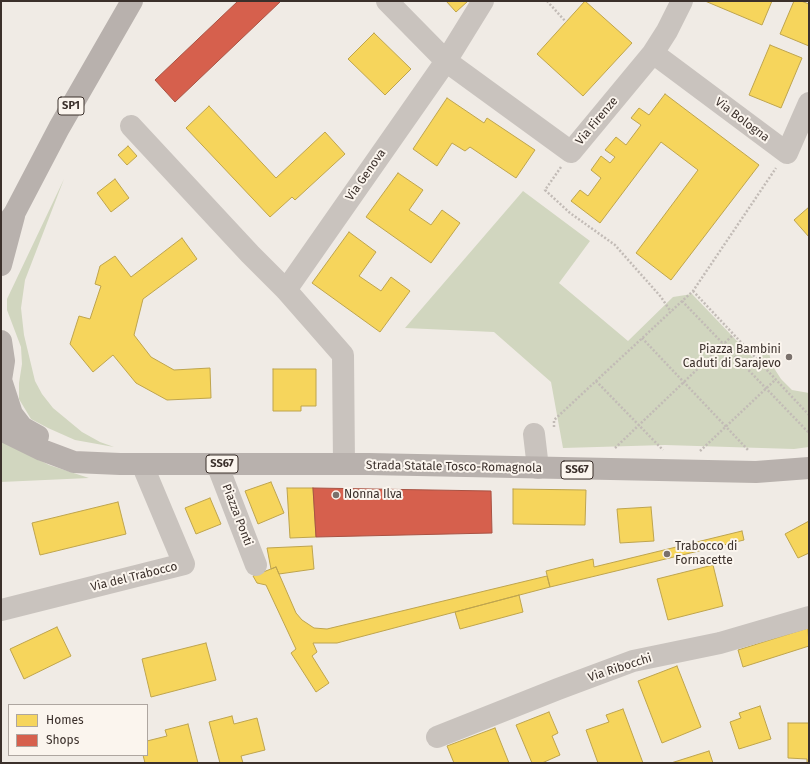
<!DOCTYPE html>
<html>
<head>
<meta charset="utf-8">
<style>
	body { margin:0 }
	#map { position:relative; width:810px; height:764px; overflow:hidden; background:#f0ebe5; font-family:"Fira Sans",sans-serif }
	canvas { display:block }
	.frame { position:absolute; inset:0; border:2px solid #3b302b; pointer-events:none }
	.legend { position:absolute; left:8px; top:704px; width:140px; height:52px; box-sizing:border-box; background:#fbf5ee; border:1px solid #aea6a0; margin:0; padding:5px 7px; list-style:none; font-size:12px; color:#3b302b }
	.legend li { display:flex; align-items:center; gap:8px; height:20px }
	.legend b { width:20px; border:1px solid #aea6a0 }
</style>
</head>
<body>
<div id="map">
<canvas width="810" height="764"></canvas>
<div class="frame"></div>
<ul class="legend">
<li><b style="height:11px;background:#f6d55c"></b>Homes</li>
<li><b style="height:11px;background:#d6604d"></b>Shops</li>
</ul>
</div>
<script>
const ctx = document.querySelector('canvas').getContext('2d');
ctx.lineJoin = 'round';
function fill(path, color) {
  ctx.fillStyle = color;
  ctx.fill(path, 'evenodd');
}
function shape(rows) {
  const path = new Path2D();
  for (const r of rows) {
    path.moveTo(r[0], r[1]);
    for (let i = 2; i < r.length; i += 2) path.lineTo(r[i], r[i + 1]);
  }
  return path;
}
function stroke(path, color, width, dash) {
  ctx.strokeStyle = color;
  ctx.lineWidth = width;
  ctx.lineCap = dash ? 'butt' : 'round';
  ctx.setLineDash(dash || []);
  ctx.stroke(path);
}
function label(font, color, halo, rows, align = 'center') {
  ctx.font = font + ' "Fira Sans",sans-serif';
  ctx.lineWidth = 4;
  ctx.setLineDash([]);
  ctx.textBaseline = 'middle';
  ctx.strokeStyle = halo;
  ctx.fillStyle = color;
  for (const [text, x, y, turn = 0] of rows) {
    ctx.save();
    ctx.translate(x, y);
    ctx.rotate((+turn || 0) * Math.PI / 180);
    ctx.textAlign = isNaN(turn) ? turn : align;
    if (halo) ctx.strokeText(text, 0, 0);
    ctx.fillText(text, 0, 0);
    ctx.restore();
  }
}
fill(shape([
	[64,179,25,280,21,308,24,335,35,381,42,394,53,408,82,432,100,442,114,447,75,440,48,428,31,419,19,399,19,383,22,364,21,347,7,310,7,299],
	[523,191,590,241,559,283,628,341,673,297,692,294,757,362,768,349,772,365,781,379,792,390,809,393,809,447,794,449,665,445,563,448,551,382,494,332,405,328],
	[1,440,49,465,89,478,1,482]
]), '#d1d6bf');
const homes = shape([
	[446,1,468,1,456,12,446,1],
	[585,1,632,43,583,96,537,54,585,1],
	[705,1,772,1,762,25,705,1],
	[794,1,801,1,809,4,809,46,780,34,794,1],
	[374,33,411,69,385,95,348,59,374,33],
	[770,45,802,58,781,108,749,95,770,45],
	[665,94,759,165,671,280,636,253,698,170,661,142,600,223,571,201,580,190,588,196,601,178,591,170,601,156,610,163,615,157,605,150,616,137,626,145,641,125,631,118,639,108,649,115,665,94],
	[447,98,484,123,487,118,535,150,516,178,470,147,465,151,452,143,437,166,413,149,447,98],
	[209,106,276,178,325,132,345,154,295,200,292,197,270,217,186,128,209,106],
	[128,146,137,156,127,165,118,155,128,146],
	[398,173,423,190,409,210,431,225,442,210,460,223,431,263,366,217,398,173],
	[115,179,129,198,111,212,97,193,115,179],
	[809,207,809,237,794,220,809,207],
	[349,232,376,252,359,276,381,291,391,277,410,291,380,332,312,283,349,232],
	[182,238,197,259,143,299,134,335,151,357,174,370,210,368,211,398,167,400,136,383,113,355,93,372,70,344,79,316,90,319,101,286,95,284,100,266,115,256,131,277,182,238],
	[273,369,316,369,316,406,301,406,301,411,273,411,273,369],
	[271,482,284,513,258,524,245,491,271,482],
	[287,488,313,488,316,537,290,538,287,488],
	[513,489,586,490,585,525,513,524,513,489],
	[210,498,221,524,196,534,185,508,210,498],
	[118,502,126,534,40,555,32,523,118,502],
	[651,507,654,541,620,543,617,509,651,507],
	[809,521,809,553,798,558,785,534,809,521],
	[742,531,744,540,550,587,546,571,593,559,594,567,742,531],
	[312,546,314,569,279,574,276,567,271,569,267,548,312,546],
	[713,565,723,606,668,620,657,579,713,565],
	[276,567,296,613,302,620,314,628,327,629,547,576,550,587,337,643,313,643,317,652,312,656,329,683,316,692,291,653,296,649,266,585,257,583,253,576,276,567],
	[519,595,523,612,460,629,455,612,519,595],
	[57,627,71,656,24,679,10,649,57,627],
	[808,628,809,646,743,667,738,650,808,628],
	[206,643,216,680,151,697,142,659,206,643],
	[677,666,701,727,662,743,638,681,677,666],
	[760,706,771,739,739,749,730,722,741,718,739,713,760,706],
	[623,709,643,763,598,763,586,730,609,722,606,715,623,709],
	[549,712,558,733,552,736,560,755,542,763,532,763,516,725,549,712],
	[232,716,234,724,257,718,265,750,241,756,243,763,220,763,209,722,232,716],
	[788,723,809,723,809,763,807,763,807,759,788,758,788,723],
	[188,724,198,763,145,763,143,755,147,755,147,741,167,736,165,730,188,724],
	[495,728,509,763,454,763,447,746,495,728],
	[709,751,713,763,671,763,709,751]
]);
fill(homes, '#f6d55c');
stroke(homes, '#bea44d', 1);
const shops = shape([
	[238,1,281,1,175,102,155,80,238,1],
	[313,488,491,491,492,533,316,537,313,488]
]);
fill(shops, '#d6604d');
stroke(shops, '#a85243', 1);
stroke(shape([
	[547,1,566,22],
	[561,167,545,190,570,213,615,245,661,297,671,312],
	[693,291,809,415],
	[682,301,809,433],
	[642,338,749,451],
	[596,381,663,450],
	[554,427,554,420,693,291,776,168],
	[615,448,733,335],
	[700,451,775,380]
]), '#c2bbb6', 2.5, [2, 2]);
stroke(shape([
	[387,1,446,61,571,152,653,53,667,31,682,1],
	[653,53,787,153,809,103],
	[131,126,250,254,286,290,343,355,344,464],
	[286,290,446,61,483,1],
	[534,434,538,468],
	[217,464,256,565],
	[1,610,184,564,142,464],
	[437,737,558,689,633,661,720,643,809,617]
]), '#c9c3be', 22);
stroke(shape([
	[1,231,14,214,59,128,132,1],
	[1,265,14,216],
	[1,341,4,361,1,380],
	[1,380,12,414,22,427,38,436],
	[1,430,42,450,74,462,120,464,369,464,756,472,809,468]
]), '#b8b1ad', 22);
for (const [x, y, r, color] of [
	[789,357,4,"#7a716c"],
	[336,495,4,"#7a716c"],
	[667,554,4,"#7a716c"]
]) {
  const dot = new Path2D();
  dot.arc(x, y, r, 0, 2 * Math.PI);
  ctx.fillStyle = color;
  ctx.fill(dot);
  stroke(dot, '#fbf5ee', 1.5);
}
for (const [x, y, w] of [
	[71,106,26],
	[222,464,32],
	[577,470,32]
]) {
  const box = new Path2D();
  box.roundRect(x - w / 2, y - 9, w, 18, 3);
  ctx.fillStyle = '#fbf5ee';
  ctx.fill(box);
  stroke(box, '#3b302b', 1);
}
label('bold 11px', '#3b302b', null, [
	["SP1",71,106],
	["SS67",222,464],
	["SS67",577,470]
]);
label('12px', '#3b302b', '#fbf5ee', [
	["Via Bologna",742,120,37],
	["Via Firenze",597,121,-50],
	["Via Genova",366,175,-55],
	["Strada Statale Tosco-Romagnola",454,467,1],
	["Piazza Ponti",237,515,69],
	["Via del Trabocco",134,577,-14],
	["Via Ribocchi",620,668,-18]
]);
label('12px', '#3b302b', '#fbf5ee', [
	["Piazza Bambini",781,350,"right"],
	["Caduti di Sarajevo",781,364,"right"],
	["Nonna Ilva",344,495],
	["Trabocco di",675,547],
	["Fornacette",675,561]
], 'left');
</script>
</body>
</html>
